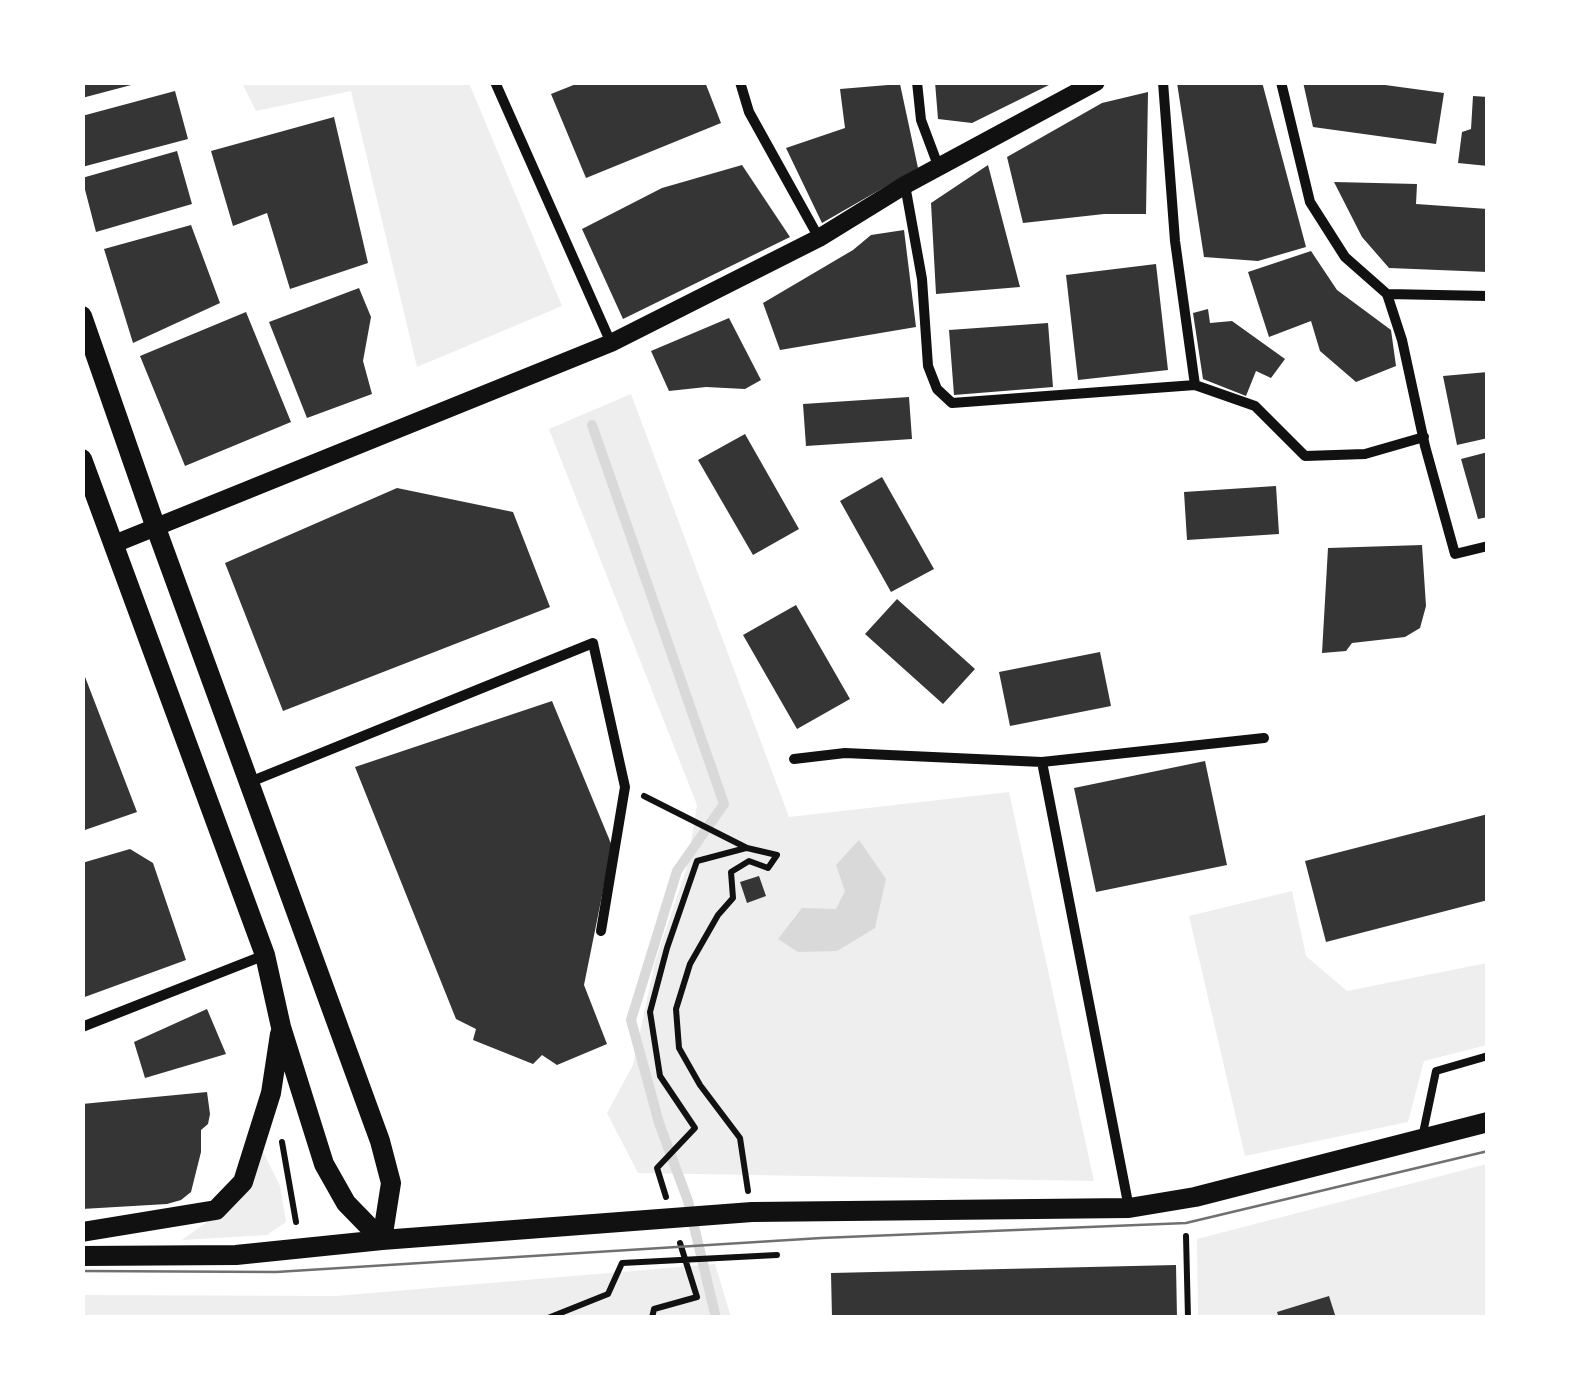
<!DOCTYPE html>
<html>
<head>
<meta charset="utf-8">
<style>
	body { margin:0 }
	#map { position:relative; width:1570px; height:1400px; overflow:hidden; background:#fff; font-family:Manrope,sans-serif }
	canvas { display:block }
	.frame { position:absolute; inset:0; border:85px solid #fff; pointer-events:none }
</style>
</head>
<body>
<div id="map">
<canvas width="1570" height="1400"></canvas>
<div class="frame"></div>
</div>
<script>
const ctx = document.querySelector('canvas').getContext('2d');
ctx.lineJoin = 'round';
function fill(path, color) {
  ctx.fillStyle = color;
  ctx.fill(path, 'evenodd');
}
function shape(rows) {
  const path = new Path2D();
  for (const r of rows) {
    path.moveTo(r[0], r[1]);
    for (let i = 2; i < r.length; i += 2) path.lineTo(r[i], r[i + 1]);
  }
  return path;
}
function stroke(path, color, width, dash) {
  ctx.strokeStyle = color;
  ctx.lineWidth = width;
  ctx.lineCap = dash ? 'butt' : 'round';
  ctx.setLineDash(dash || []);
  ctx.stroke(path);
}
fill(shape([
	[242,83,469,83,562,306,417,367,351,91,256,111],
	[631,394,789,817,1009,792,1094,1181,638,1173,607,1113,633,1065,655,962,687,867,697,805,549,429],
	[1292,891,1306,956,1347,991,1487,963,1487,1045,1424,1061,1408,1122,1245,1156,1189,916],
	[262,1150,280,1186,286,1222,267,1235,182,1240,208,1221],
	[1487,1164,1487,1317,1198,1317,1197,1239],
	[715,1264,731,1317,83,1318,83,1295,336,1296]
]), '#eee');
fill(shape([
	[859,840,886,879,875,928,837,951,798,952,778,939,802,908,836,909,845,891,836,865]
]), '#d9d9d9');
stroke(shape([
	[592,425,724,804,677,871,631,1020,659,1123,688,1201,716,1318]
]), '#d9d9d9', 10);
fill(shape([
	[82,82,134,82,135,84,82,98],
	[581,82,705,82,721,123,586,178,551,94],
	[935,82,1055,82,972,123,938,119],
	[1262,82,1306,247,1258,261,1204,257,1177,83],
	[1303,82,1363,82,1444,93,1436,144,1313,127],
	[900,84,918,168,822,223,786,148,845,128,840,89],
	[175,91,188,139,82,167,82,116],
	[1148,92,1146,214,1104,214,1023,223,1007,157,1102,103],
	[1473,96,1488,97,1488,166,1458,163,1462,132,1471,129],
	[334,117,368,263,290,289,267,213,233,226,211,151],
	[177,151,192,204,96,232,82,178],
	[742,165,790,237,623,319,582,229,662,188],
	[988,165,1020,287,936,294,931,203],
	[1334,182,1417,184,1416,204,1488,209,1488,272,1389,268,1362,237],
	[191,225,220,303,133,343,104,249],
	[904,230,916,327,780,350,763,303,853,250,871,235],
	[1311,251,1337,290,1391,330,1396,366,1356,382,1320,351,1311,321,1269,337,1248,272],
	[1156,264,1168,370,1078,380,1066,275],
	[359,288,371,317,363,361,372,394,307,418,269,322],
	[1208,309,1210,323,1232,321,1285,359,1271,378,1256,371,1246,396,1203,379,1193,313],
	[246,312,291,422,185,466,140,356],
	[729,318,761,380,745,389,706,387,669,391,651,351],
	[1048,323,1053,387,954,395,949,330],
	[1488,372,1488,438,1457,445,1443,376],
	[909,397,912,439,806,446,803,404],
	[745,434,799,529,753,555,698,460],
	[1488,452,1488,517,1478,519,1461,459],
	[882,477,934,569,891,592,840,501],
	[1276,486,1279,534,1187,540,1184,492],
	[397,488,513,512,550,607,283,711,225,563],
	[1422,545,1426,606,1420,628,1405,637,1352,643,1346,651,1322,653,1328,548],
	[897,599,975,669,943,704,865,634],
	[796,605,850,699,797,729,743,635],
	[1100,652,1111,706,1010,726,999,672],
	[82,669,137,812,82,831],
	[552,701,612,846,584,985,607,1044,557,1065,542,1055,533,1064,473,1040,476,1029,456,1019,355,767],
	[1205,761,1227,865,1096,892,1074,788],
	[1488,814,1488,900,1326,942,1305,861],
	[130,849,153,863,186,960,82,998,82,863],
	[759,876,766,896,747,903,740,882],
	[207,1009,226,1054,145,1078,134,1042],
	[207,1092,210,1114,208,1124,201,1130,201,1152,191,1192,181,1200,167,1204,82,1209,82,1104],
	[1176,1265,1177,1318,832,1318,831,1273],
	[1329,1296,1336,1318,1279,1318,1277,1312]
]), '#353535');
stroke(shape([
	[644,796,747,848,777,855,768,868,749,861,731,872,733,898,718,915,690,964,676,1009,679,1048,700,1085,740,1138,748,1191],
	[282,1142,296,1222],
	[666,1197,657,1168,695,1128,660,1076,650,1012,667,948,697,861,746,848],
	[1186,1236,1188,1318],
	[548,1318,608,1294,622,1263,777,1255],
	[652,1318,654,1309,697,1297,680,1243]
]), '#111', 6);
stroke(shape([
	[1423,1133,1436,1071,1488,1056]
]), '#111', 8);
stroke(shape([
	[495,82,611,343],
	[740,82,749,112,819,238],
	[917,82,921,120,939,168],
	[1163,82,1175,241,1195,385],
	[1281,82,1310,202,1345,257,1387,294,1402,340,1425,446,1455,554,1488,546],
	[905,185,922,279,928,366,937,389,952,403,1195,385,1255,406,1305,456,1365,454,1424,437],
	[1387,294,1488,296],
	[794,759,845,753,1042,762,1129,1208],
	[1042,762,1264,738],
	[250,782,593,643,625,787,601,931],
	[82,1027,265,955]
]), '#111', 10);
stroke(shape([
	[114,544,611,343,819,238,905,185,1096,82]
]), '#111', 18);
stroke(shape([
	[82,316,156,528,380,1141,391,1183,382,1240],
	[82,459,265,955,281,1027,324,1164,346,1203,382,1240],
	[82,1232,216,1210,243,1182,271,1093,280,1034],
	[82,1256,236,1255,382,1240,752,1212,1129,1208,1195,1197,1488,1122]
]), '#111', 20);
stroke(shape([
	[82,1271,276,1272,821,1238,1186,1223,1488,1151]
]), '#707070', 2.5);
</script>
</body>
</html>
